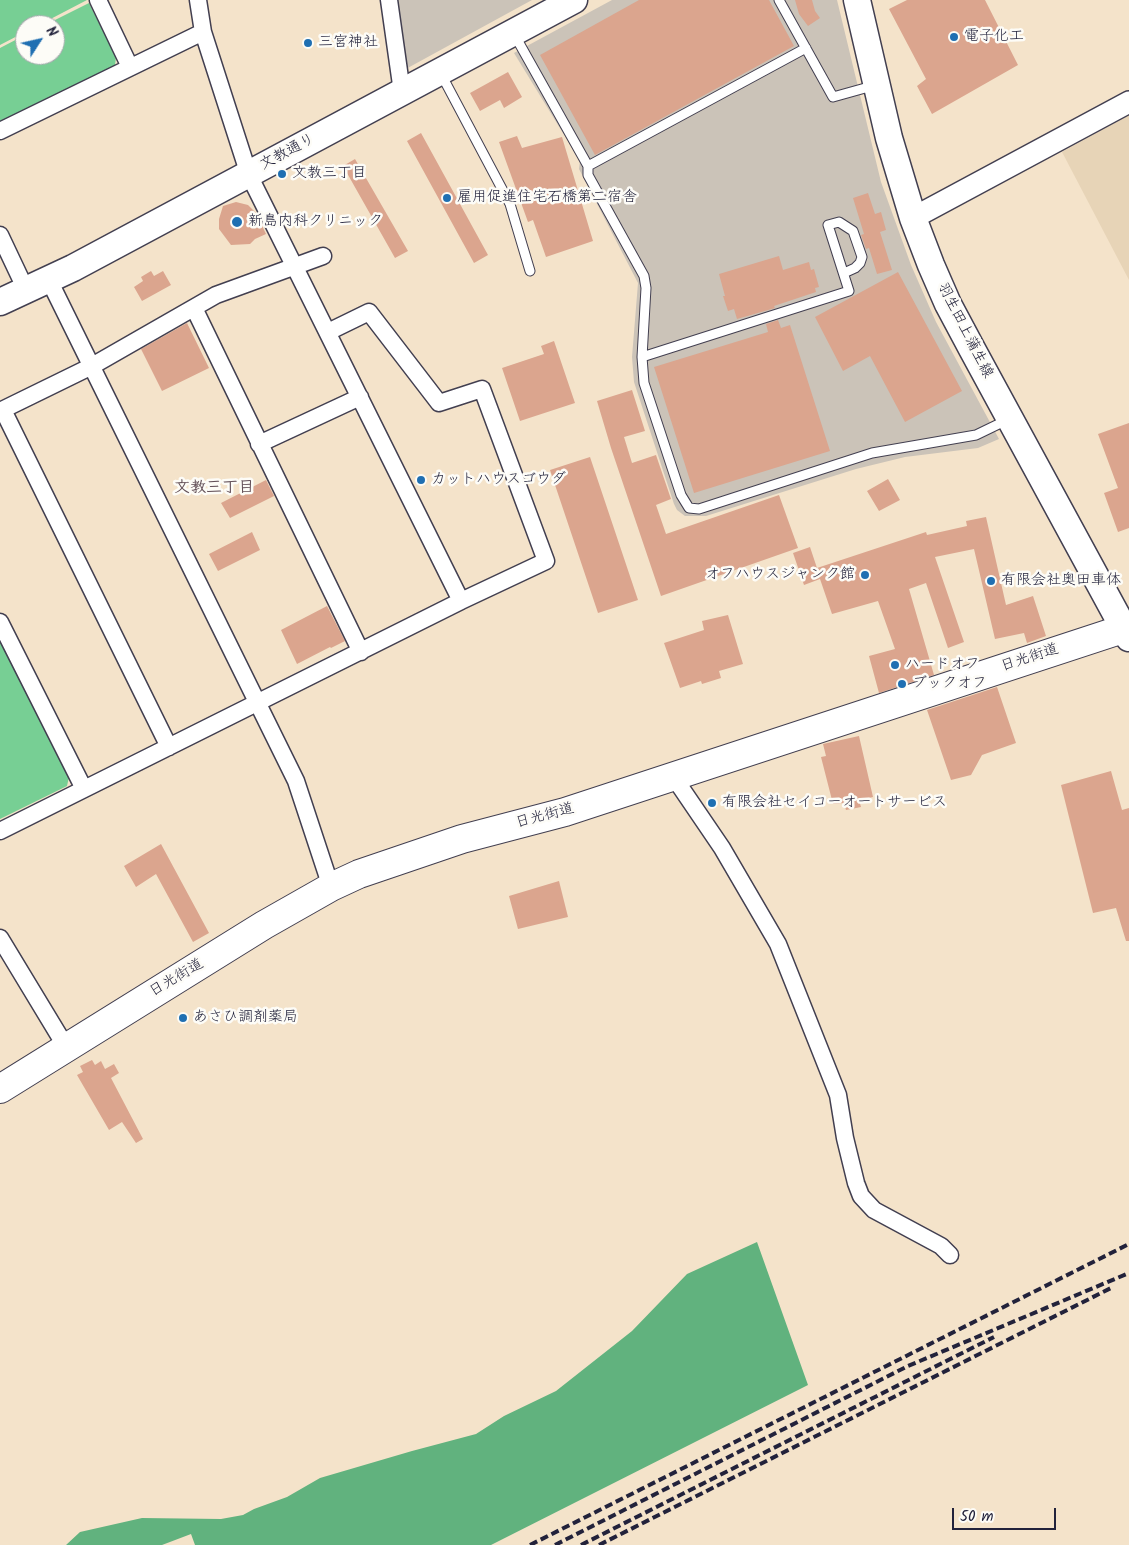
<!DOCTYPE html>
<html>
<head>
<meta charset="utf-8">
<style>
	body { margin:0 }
	#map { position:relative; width:1129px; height:1545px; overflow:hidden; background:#f4e3ca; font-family:Kalam,sans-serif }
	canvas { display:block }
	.north { position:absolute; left:15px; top:15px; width:50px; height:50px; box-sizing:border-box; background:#fdfcf7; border:1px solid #a5a5ac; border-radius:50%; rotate:55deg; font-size:14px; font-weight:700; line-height:20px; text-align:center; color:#22223b }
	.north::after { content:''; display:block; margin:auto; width:18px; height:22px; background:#1f6fb2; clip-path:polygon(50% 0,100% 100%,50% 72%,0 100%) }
	.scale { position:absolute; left:952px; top:1508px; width:104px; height:22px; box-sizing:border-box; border:2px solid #22223b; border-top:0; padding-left:6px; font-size:15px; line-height:18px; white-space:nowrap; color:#22223b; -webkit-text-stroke:4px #fdfcf7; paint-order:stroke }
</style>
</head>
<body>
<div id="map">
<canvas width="1129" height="1545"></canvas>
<div class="north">N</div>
<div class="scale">50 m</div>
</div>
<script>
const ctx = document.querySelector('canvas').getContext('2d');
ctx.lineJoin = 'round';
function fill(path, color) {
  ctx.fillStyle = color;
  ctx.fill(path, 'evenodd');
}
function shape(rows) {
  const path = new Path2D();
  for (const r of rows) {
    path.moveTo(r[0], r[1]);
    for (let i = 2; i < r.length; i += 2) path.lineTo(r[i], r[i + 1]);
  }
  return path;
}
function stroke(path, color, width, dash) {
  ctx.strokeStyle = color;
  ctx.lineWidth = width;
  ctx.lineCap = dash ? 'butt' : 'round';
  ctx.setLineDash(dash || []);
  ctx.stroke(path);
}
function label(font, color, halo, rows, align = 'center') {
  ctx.font = font + ' Kalam,"Klee One",sans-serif';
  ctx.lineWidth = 5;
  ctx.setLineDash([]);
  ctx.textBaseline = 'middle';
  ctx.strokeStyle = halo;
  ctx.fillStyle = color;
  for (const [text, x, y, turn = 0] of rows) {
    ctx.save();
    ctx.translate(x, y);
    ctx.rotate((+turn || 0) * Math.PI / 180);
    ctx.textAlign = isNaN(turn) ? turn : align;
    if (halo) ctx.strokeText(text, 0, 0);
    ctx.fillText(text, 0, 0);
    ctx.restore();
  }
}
fill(shape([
	[1129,115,1129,280,1062,152]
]), '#e7d4b7');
fill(shape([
	[396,0,532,0,404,70],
	[612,0,837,0,881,182,911,265,936,322,999,439,978,448,905,457,856,469,706,516,685,516,677,510,674,504,634,382,632,357,638,283,579,169,580,161,514,53]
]), '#cbc3b8');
fill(shape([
	[0,0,87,0,39,25,25,25,25,32,0,45],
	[89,3,116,57,115,66,0,124,0,48,25,35,25,55,55,55,55,25,45,25],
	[0,637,69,777,67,786,0,819]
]), '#77cf94');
fill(shape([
	[757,1242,808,1385,491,1545,195,1545,191,1534,162,1545,66,1545,80,1532,142,1518,221,1519,243,1515,254,1509,287,1497,320,1478,412,1451,476,1434,504,1416,556,1391,632,1331,687,1274]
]), '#61b27e');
fill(shape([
	[639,0,769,0,794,46,595,155,540,55],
	[795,0,812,0,815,11,820,18,808,26,799,14],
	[907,0,985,0,1018,65,932,114,917,86,926,79,889,9],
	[508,72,522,97,504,108,500,100,480,111,470,93],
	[421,133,488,255,474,263,407,141],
	[517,136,522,148,562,137,593,241,546,257,533,220,528,222,499,142],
	[355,159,408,251,395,258,343,166],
	[868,193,875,214,881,212,886,230,880,232,892,270,877,274,869,248,866,249,861,235,864,234,853,198],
	[236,202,248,205,256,213,266,234,255,239,250,244,231,245,219,229,219,219,223,206],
	[779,256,783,270,809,262,811,270,814,269,819,287,815,288,816,292,774,306,775,308,737,319,734,309,728,311,723,296,725,296,719,274],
	[151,271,154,276,163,271,171,285,142,301,134,287,143,281,141,277],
	[898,272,962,391,905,422,870,356,843,371,815,317],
	[778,320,781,328,790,325,830,451,694,493,654,367,768,332,766,324],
	[187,323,209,368,162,391,141,349],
	[554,341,575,403,520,421,502,368,544,354,541,346],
	[632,390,645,431,624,437,632,463,656,455,671,499,656,505,666,534,779,495,798,548,661,596,611,448,597,401],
	[1129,423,1129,528,1118,532,1104,493,1118,488,1098,434],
	[590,457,638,600,598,613,550,470],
	[888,479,900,500,879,511,867,491],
	[266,480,274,496,230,518,221,503],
	[986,517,1006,605,1033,596,1046,636,1027,643,1024,633,995,639,974,549,935,557,964,642,948,648,926,583,909,589,934,675,879,693,869,656,895,649,878,601,832,614,820,579,804,585,793,553,810,547,817,568,926,532,927,535,967,526,966,521],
	[252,532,260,550,218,571,209,554],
	[327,606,345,641,331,648,330,647,297,664,281,630],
	[728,615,743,664,719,671,721,678,702,684,701,681,680,688,664,643,704,630,702,621],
	[997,687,1016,743,982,755,971,775,951,780,927,710],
	[859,736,873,797,859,800,861,807,846,810,844,803,833,804,821,757,826,756,823,744],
	[1111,771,1122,810,1129,808,1129,941,1126,941,1116,908,1093,913,1061,785],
	[161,844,209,933,193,942,156,874,136,887,124,866],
	[559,881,568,917,518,929,509,896],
	[92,1060,95,1065,101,1061,105,1069,114,1064,119,1073,111,1078,143,1139,136,1143,122,1122,109,1130,77,1075,83,1072,80,1066]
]), '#dba58e');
const service = shape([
	[779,0,833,97,876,85],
	[514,34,588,166,588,175,644,276,646,288,642,357,644,383,681,495,689,508,699,509,872,453,976,435,1007,420],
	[441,74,510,204,530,271],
	[588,166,806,48],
	[642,357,849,291,828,225,839,222,853,231,862,257,860,263,855,268,844,273]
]);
const minor = shape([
	[98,0,130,67],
	[198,0,203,32,249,175,461,601],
	[389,0,402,92],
	[0,131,203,32],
	[0,235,26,290],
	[49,280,296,781,331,887],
	[194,308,361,652],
	[3,410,169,747],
	[0,411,92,366,216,295,323,256],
	[259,444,360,397],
	[0,622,84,789],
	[673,776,722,848,778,944,838,1095,845,1138,856,1183,861,1196,874,1210,941,1246,950,1255],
	[0,831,461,601,546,561,482,389,439,403,369,312,328,332],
	[0,938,66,1047]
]);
const tertiary = shape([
	[913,218,1129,102]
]);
const primary = shape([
	[857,0,889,138,913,218,931,265,948,304,972,349,1129,638],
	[0,302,73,268,574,0]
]);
const trunk = shape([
	[0,1089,264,925,331,887,359,874,462,839,565,812,1129,627]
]);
stroke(service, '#423f50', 11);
stroke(minor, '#423f50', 19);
stroke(tertiary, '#423f50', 24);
stroke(primary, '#423f50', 29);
stroke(trunk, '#423f50', 30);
stroke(service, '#fff', 9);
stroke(minor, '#fff', 16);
stroke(tertiary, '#fff', 21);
stroke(primary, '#fff', 26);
stroke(trunk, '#fff', 28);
stroke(shape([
	[530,1545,1129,1244],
	[555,1545,908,1366,1129,1273],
	[581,1545,994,1337],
	[599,1545,1113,1287]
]), '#22223b', 4, [8, 4]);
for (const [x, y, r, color] of [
	[954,37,5,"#1f6fb2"],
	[308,43,5,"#1f6fb2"],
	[282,174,5,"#1f6fb2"],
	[447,198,5,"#1f6fb2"],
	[237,222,6,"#1f6fb2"],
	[421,480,5,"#1f6fb2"],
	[865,575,5,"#1f6fb2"],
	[991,581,5,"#1f6fb2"],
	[895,665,5,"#1f6fb2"],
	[902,684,5,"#1f6fb2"],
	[712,803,5,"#1f6fb2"],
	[183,1018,5,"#1f6fb2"]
]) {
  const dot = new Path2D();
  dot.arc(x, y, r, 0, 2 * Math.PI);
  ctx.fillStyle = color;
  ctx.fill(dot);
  stroke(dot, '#fdfcf7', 2);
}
label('15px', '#22223b', '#fdfcf7', [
	["電子化工",964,37],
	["三宮神社",318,43],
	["文教三丁目",292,174],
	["雇用促進住宅石橋第二宿舎",457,198],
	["新島内科クリニック",248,222],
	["カットハウスゴウダ",431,480],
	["オフハウスジャンク館",855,575,"right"],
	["有限会社奥田車体",1001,581],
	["ハードオフ",905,665],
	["ブックオフ",912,684],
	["有限会社セイコーオートサービス",722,803],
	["あさひ調剤薬局",193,1018]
], 'left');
label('15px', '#22223b', '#fdfcf7', [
	["文教通り",288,153,-28],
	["羽生田上蒲生線",964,331,63],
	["日光街道",1030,659,-18],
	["日光街道",545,817,-15],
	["日光街道",177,979,-31]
]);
label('bold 16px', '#635058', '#fdfcf7', [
	["文教三丁目",214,489]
]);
</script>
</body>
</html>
